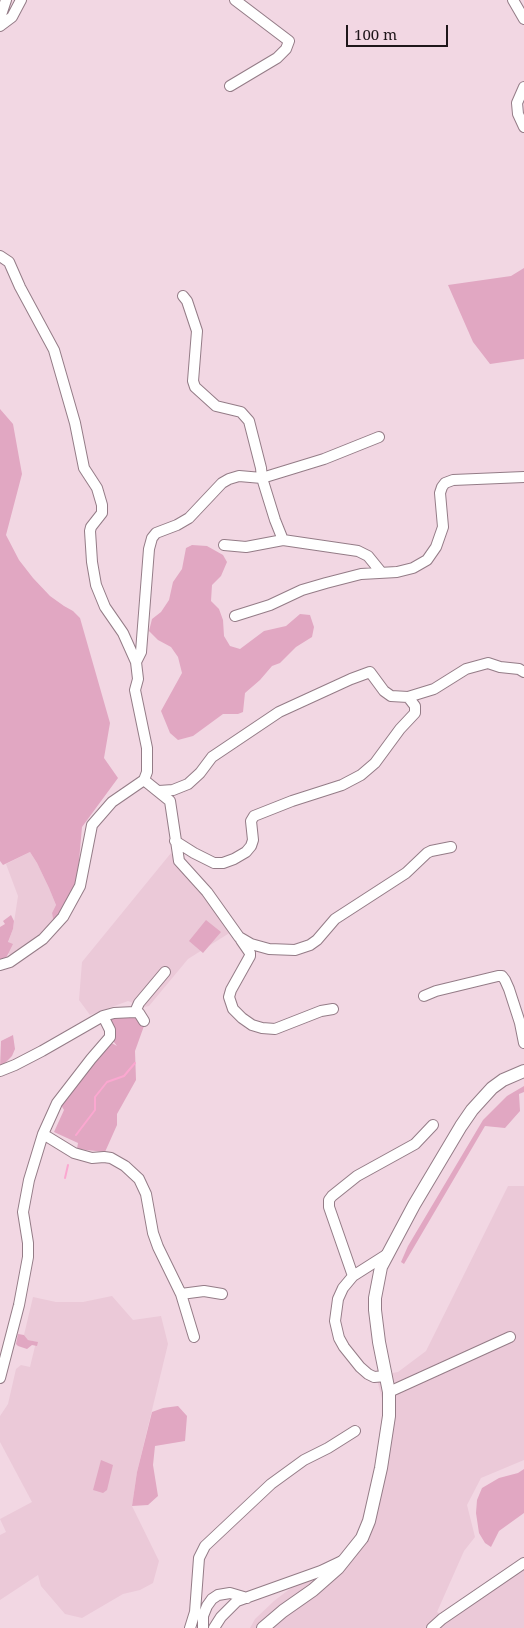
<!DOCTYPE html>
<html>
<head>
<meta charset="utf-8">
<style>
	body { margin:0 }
	#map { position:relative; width:524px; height:1628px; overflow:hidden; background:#f2d7e3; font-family:"Noto Serif",serif }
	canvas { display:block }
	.scale { position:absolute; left:346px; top:25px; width:102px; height:22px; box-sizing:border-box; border:2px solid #1f161a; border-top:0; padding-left:6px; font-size:15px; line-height:18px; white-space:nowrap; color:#1f161a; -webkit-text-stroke:4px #f2d7e3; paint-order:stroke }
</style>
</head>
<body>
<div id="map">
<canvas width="524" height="1628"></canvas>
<div class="scale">100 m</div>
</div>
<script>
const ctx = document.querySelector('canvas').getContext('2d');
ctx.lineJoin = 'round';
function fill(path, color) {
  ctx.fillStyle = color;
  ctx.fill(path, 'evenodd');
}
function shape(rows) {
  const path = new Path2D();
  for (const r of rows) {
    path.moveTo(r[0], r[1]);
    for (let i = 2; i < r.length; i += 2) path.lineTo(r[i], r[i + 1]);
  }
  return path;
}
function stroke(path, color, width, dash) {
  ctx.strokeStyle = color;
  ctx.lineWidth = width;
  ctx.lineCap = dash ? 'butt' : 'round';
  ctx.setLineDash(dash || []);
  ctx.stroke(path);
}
fill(shape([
	[30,852,37,863,49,888,56,905,52,913,54,925,14,958,5,951,13,929,18,896,6,864],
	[171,853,186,874,212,903,231,932,188,959,149,1006,144,1007,128,1001,90,1015,79,1000,82,962],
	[508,1186,524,1186,524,1460,481,1478,467,1505,475,1537,464,1551,437,1612,447,1619,524,1570,524,1628,250,1628,255,1619,274,1601,291,1588,340,1558,357,1538,388,1421,376,1376,398,1372,426,1351],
	[112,1296,133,1320,161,1316,168,1344,137,1472,132,1506,159,1561,153,1583,140,1590,123,1594,82,1618,65,1614,41,1586,38,1575,0,1600,0,1535,6,1532,0,1519,32,1502,0,1442,0,1416,8,1404,16,1369,21,1365,30,1367,36,1342,28,1340,24,1335,33,1297,56,1302,83,1302]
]), '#ebc9d8');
fill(shape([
	[524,268,524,359,490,364,473,342,448,285,511,276],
	[0,409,13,424,22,474,6,535,19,560,33,578,50,596,64,606,73,611,80,618,110,723,104,758,118,778,82,827,77,884,54,925,52,913,56,905,49,888,37,863,30,852,3,865,0,861],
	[192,545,207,546,223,555,227,562,221,576,212,585,211,601,219,609,223,620,224,636,230,646,240,649,264,631,286,626,300,614,310,615,314,627,312,637,296,647,280,663,272,666,260,680,245,693,243,712,238,714,223,714,193,736,178,740,170,733,161,711,182,673,178,657,171,647,158,640,149,631,152,619,161,612,169,600,173,582,182,569,186,548],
	[11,915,14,921,13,929,8,942,13,944,7,956,3,963,0,964,0,927,5,924,3,921],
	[206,920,221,932,203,953,189,941],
	[135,1012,144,1026,135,1051,136,1080,117,1114,117,1125,105,1152,77,1149,78,1143,54,1132,64,1110,61,1105,106,1040,117,1046,110,1037,103,1016],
	[13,1035,15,1049,12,1056,0,1068,1,1041],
	[524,1086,524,1092,519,1094,520,1111,505,1128,485,1126,404,1264,401,1262,408,1246,483,1120,507,1096],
	[18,1334,24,1335,28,1340,38,1342,37,1346,32,1345,27,1349,18,1346,16,1344],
	[178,1406,187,1416,185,1441,155,1446,153,1465,158,1496,148,1505,132,1506,137,1472,152,1412,163,1408],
	[101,1460,113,1465,107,1490,103,1493,93,1490],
	[524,1469,524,1513,499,1531,491,1547,485,1543,479,1533,476,1513,477,1500,482,1488,499,1478,518,1473]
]), '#e1a7c2');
stroke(shape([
	[76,1135,95,1110,95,1097,107,1082,124,1076,135,1063],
	[65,1178,68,1165]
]), '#fba7d0', 2);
const minor = shape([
	[513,0,524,19],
	[0,18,6,0],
	[0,26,12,17,21,0],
	[230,86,277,58,286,49,289,41,235,0],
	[524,87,517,103,518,114,524,127],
	[0,256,9,262,20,287,54,350,75,423,84,468,97,488,102,505,102,513,91,527,90,531,92,562,96,585,105,607,123,633,136,662,138,679,135,690,147,748,147,772,144,780,170,801,179,861,207,892,239,937,251,944,269,949,295,950,310,945,317,940,335,919,406,873,427,853,431,851,451,847],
	[183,296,187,301,197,331,193,381,195,387,216,406,241,412,249,421,261,468,262,478,275,520,283,540],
	[224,545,246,547,283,540,358,551,368,556,381,572],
	[235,616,270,605,302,590,326,583,361,574,397,572,413,568,427,560,436,547,443,527,440,493,442,487,445,483,453,480,524,477],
	[136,662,141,652,149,549,152,538,156,533,177,525,189,518,222,483,229,479,239,476,262,478,324,459,379,437],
	[408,697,434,689,466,669,488,663,500,667,519,669,524,672],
	[159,791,173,790,188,784,200,773,212,757,279,712,351,679,370,672,384,691,391,696,408,697,415,706,415,713,400,729,375,763,361,775,342,785,292,801,254,816,251,821,253,840,251,846,246,852,234,859,223,863,214,863,194,853,175,841],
	[241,940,250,953,250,956,231,990,229,997,233,1009,242,1018,252,1025,262,1028,275,1029,321,1011,333,1009],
	[0,965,10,962,43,939,63,917,80,886,92,825,112,802,144,780],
	[424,996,436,991,498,976,502,976,505,980,509,989,520,1023,524,1043],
	[135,1012,139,1003,165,972],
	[0,1071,15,1065,42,1051,103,1016,114,1013,135,1012,139,1013,144,1021],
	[43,1134,74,1153,92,1158,104,1157,111,1158,125,1166,139,1179,146,1194,153,1233,158,1247,181,1294,194,1337],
	[386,1255,353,1276,343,1288,338,1299,335,1321,339,1338,344,1347,360,1367,368,1374,374,1377,386,1376],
	[353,1276,329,1207,329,1200,332,1196,357,1176,415,1144,433,1125],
	[181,1294,204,1291,222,1294],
	[0,1378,19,1305,28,1257,28,1243,23,1212,29,1180,43,1134,57,1103,91,1059,110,1037,110,1030,103,1016],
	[389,1392,510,1337],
	[190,1628,195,1612,199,1558,205,1546,271,1484,304,1460,328,1448,355,1431],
	[203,1628,203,1616,207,1606,212,1599,218,1595,230,1593,247,1598],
	[214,1628,221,1617,237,1601,321,1571,342,1561],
	[432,1628,442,1619,524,1563]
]);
const major = shape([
	[263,1628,283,1611,313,1590,338,1568,362,1538,369,1521,381,1468,389,1416,389,1392,379,1342,375,1310,375,1298,381,1267,414,1205,461,1126,472,1110,492,1088,503,1080,524,1071]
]);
stroke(minor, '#947c87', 12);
stroke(major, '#947c87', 14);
stroke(minor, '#fff', 10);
stroke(major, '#fff', 12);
</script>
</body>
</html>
